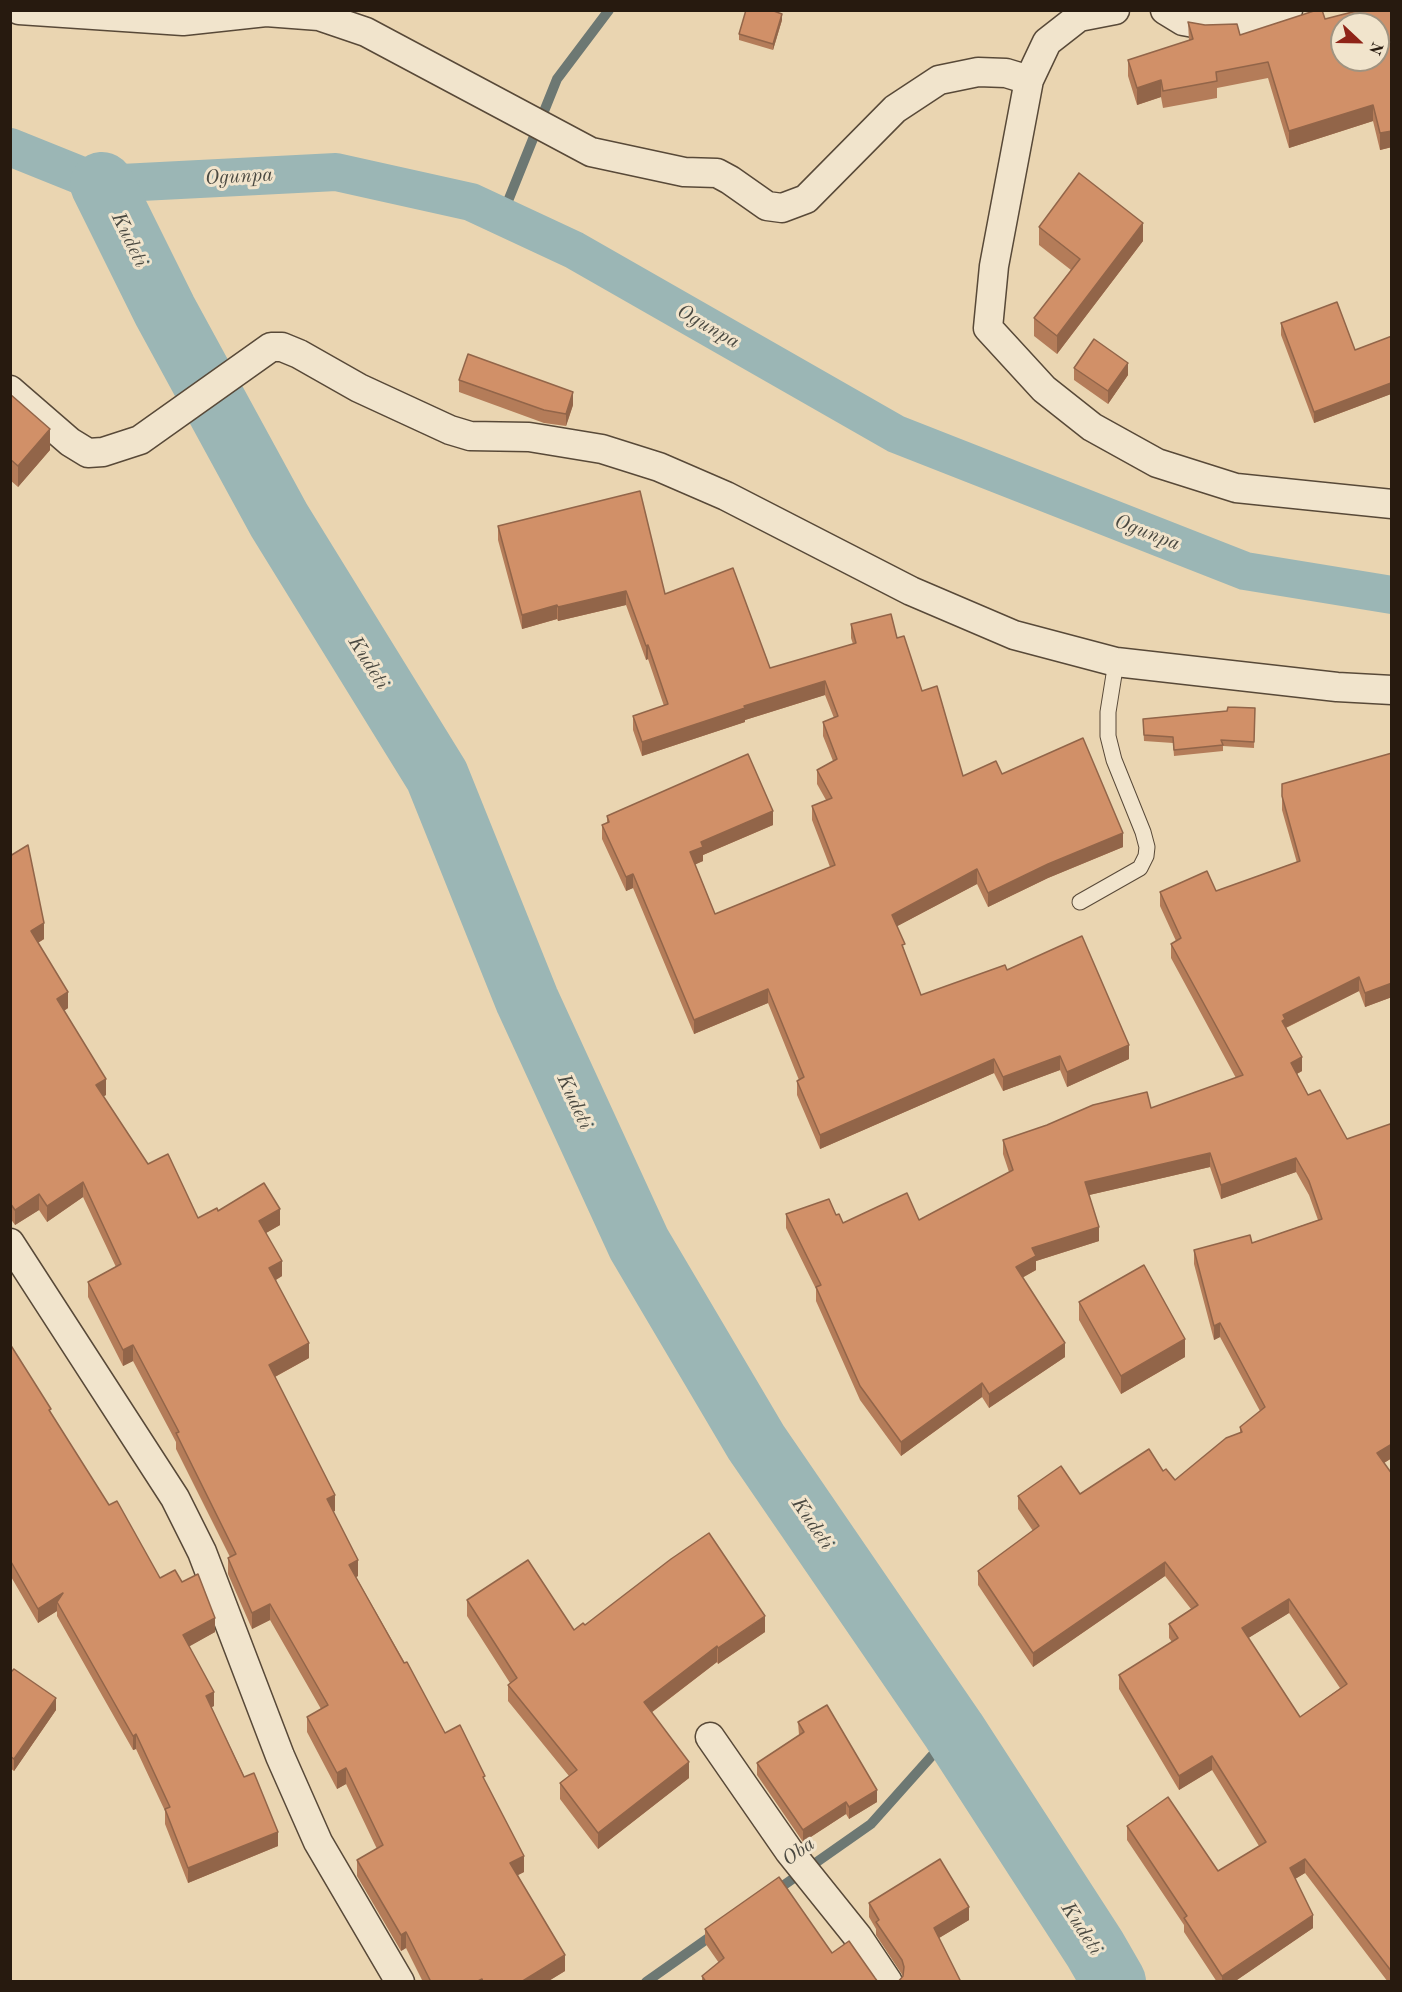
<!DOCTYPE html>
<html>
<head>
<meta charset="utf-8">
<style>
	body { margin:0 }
	#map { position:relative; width:1402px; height:1992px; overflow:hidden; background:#ead5b1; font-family:"Old Standard TT",serif }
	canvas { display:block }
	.frame { position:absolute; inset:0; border:12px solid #271a0f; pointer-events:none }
	.north { position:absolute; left:1330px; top:12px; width:60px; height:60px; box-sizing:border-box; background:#f1e4cc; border:2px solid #a09380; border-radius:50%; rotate:112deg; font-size:16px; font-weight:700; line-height:24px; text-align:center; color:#271a0f }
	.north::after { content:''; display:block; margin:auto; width:21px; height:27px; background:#8f2418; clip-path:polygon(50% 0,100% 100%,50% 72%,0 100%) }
</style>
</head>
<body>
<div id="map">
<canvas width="1402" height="1992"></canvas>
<div class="frame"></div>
<div class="north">N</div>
</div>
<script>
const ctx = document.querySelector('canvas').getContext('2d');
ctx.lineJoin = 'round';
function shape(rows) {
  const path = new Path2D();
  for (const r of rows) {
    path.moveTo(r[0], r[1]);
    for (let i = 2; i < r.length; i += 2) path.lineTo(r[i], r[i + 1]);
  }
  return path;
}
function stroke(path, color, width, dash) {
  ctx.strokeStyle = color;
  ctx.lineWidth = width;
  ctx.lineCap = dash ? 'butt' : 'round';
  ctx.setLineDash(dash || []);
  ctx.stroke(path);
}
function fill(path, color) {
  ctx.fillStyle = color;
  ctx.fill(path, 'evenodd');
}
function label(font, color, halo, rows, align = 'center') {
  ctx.font = font + ' "Old Standard TT",serif';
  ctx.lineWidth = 6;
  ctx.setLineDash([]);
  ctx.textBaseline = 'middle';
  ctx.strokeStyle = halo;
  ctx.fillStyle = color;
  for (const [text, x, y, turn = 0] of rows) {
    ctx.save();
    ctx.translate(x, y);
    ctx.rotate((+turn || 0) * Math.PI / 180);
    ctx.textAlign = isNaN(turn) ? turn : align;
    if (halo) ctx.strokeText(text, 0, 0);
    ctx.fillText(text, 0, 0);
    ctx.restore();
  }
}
stroke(shape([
	[502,216,557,79,609,10],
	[774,1892,871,1824,954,1731],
	[646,1982,714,1934]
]), '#6d7873', 10);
stroke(shape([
	[10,147,102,184,336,172,471,202,574,250,896,434,1245,571,1392,595]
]), '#9bb6b5', 38);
stroke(shape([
	[102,184,165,311,279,520,437,776,527,1000,639,1244,756,1442,954,1731,1095,1949,1114,1982]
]), '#9bb6b5', 64);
const service = shape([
	[1080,902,1140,868,1146,856,1147,847,1143,832,1114,760,1108,736,1108,712,1116,662]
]);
const minor = shape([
	[19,10,183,21,266,12,319,16,366,32,591,152,684,172,717,173,730,180,767,206,782,208,806,199,895,109,939,80,978,72,1006,73,1029,80],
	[1115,10,1079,17,1047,42,1029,80,994,266,988,328,1044,389,1092,427,1157,463,1236,488,1392,504],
	[1165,10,1183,21,1205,25,1248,24,1288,10],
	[10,390,70,442,88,453,103,452,140,440,271,347,282,347,299,354,359,388,450,430,470,436,529,437,602,449,659,467,726,496,911,591,1014,635,1116,662,1337,687,1392,690],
	[10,1243,175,1498,202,1552,280,1756,318,1842,400,1982],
	[710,1737,789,1851,858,1937,888,1982]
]);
stroke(service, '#584938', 17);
stroke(minor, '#584938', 31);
stroke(service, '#f1e4cc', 15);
stroke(minor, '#f1e4cc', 28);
fill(shape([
	[1392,10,1392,147,1380,150,1373,121,1289,148,1268,78,1217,88,1217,98,1163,108,1161,97,1137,105,1128,76,1128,60,1189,41,1188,22,1240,35,1325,19],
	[782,20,773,50,739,40,739,34],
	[1039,227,1143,241,1057,354,1034,336,1034,318,1071,270,1039,245],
	[1281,323,1355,350,1392,336,1392,397,1391,394,1314,423,1281,335],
	[1074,368,1128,375,1108,404,1074,380],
	[459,380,573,405,566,426,544,423,459,392],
	[10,394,50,450,18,487,10,480],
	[498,526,665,594,770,668,853,644,851,638,851,624,897,638,963,776,1002,774,1123,847,1048,878,988,907,977,884,897,926,905,953,921,995,1007,970,1129,1059,1067,1087,1060,1070,1003,1091,994,1073,820,1149,797,1095,797,1081,799,1080,768,1003,694,1034,633,888,626,891,602,839,602,825,607,823,607,816,773,825,703,855,703,861,695,864,715,914,830,867,812,820,812,806,826,800,817,784,817,770,833,761,823,736,823,722,834,718,825,695,745,720,745,722,642,756,633,730,633,716,664,706,648,659,646,660,626,605,558,621,557,619,522,629,498,540],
	[1255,708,1254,748,1223,746,1223,751,1174,756,1173,743,1144,741,1143,719],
	[1392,753,1392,997,1365,1007,1359,991,1286,1028,1302,1071,1297,1074,1308,1095,1347,1139,1392,1128,1392,1458,1384,1463,1392,1474,1392,1982,1388,1982,1305,1873,1295,1879,1313,1928,1234,1982,1217,1982,1184,1932,1184,1925,1127,1840,1127,1826,1218,1871,1259,1846,1212,1770,1179,1790,1119,1689,1119,1675,1172,1642,1169,1638,1169,1624,1191,1609,1165,1576,1033,1667,978,1585,978,1571,1033,1531,1018,1509,1018,1496,1080,1494,1163,1471,1175,1480,1240,1433,1240,1427,1260,1411,1220,1337,1214,1340,1194,1264,1194,1250,1252,1243,1318,1220,1309,1195,1296,1172,1221,1199,1210,1167,1089,1195,1099,1241,1036,1261,1036,1270,1022,1278,1065,1357,989,1408,982,1397,901,1456,860,1400,816,1301,816,1289,786,1228,786,1214,836,1215,843,1223,919,1220,1009,1172,1003,1154,1003,1140,1151,1108,1236,1078,1171,958,1171,944,1176,941,1160,906,1160,892,1216,891,1297,863,1282,810,1282,784],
	[1289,1613,1340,1688,1300,1717,1248,1638],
	[10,856,44,939,38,943,68,1008,64,1011,106,1095,103,1096,148,1164,198,1218,218,1211,280,1225,266,1233,282,1276,276,1280,309,1358,275,1377,335,1511,333,1511,358,1576,356,1577,445,1733,485,1781,524,1872,518,1875,565,1971,547,1982,423,1982,406,1948,401,1951,357,1876,357,1860,377,1849,346,1784,337,1789,307,1732,307,1717,321,1709,270,1620,252,1629,228,1574,228,1558,230,1557,176,1449,176,1442,133,1361,123,1366,88,1297,88,1282,116,1267,83,1197,47,1222,39,1210,15,1225,10,1218],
	[1079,1302,1185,1357,1121,1394,1079,1320],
	[10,1344,51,1413,109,1505,160,1578,182,1582,215,1632,189,1646,214,1706,211,1707,278,1846,188,1883,165,1824,165,1811,136,1749,133,1750,57,1616,57,1611,38,1623,10,1575],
	[467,1600,574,1630,585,1625,765,1632,718,1664,717,1662,651,1713,689,1778,598,1849,560,1799,560,1783,569,1776,508,1701,508,1685,510,1683,467,1616],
	[10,1673,56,1710,14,1771,10,1768],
	[798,1722,877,1802,849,1819,846,1814,803,1842,757,1775,757,1763,799,1735],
	[869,1903,969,1920,939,1938,903,1976,876,1935,876,1929,869,1917],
	[705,1929,832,1953,878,1982,702,1982,702,1976,719,1963,705,1943]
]), '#b47c59');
fill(shape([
	[782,14,782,20,773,50,773,44],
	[1161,80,1161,97,1137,105,1137,88],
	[1373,105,1373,121,1289,148,1289,131],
	[1392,131,1392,147,1380,150,1380,133],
	[1143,223,1143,241,1057,354,1057,336],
	[1128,363,1128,375,1108,404,1108,391],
	[1391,383,1391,394,1314,423,1314,412],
	[573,392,573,405,566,426,566,414],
	[50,429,50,450,18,487,18,466],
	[626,591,626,605,558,621,558,607],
	[557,605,557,619,522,629,522,615],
	[648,645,648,659,646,660,646,646],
	[825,681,825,695,745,720,745,722,642,756,642,742,744,706],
	[773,811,773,825,703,855,703,861,690,867,690,852,701,842],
	[1123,833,1123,847,1048,878,988,907,988,893,1048,864],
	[977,869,977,884,892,929,892,915],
	[633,874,633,888,626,891,626,877],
	[44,923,44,939,31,947,31,931],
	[1359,977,1359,991,1285,1028,1282,1021,1283,1015],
	[1392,983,1392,997,1365,1007,1365,993],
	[768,989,768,1003,694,1034,694,1020],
	[68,992,68,1008,57,1015,57,999],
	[1129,1045,1129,1059,1067,1087,1067,1072],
	[1060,1056,1060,1070,1003,1091,1003,1077],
	[1302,1057,1302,1071,1291,1077,1291,1063],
	[994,1059,994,1073,820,1149,820,1135],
	[106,1079,106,1095,96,1101,96,1085],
	[1210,1153,1210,1167,1085,1196,1085,1182],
	[1296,1158,1296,1172,1221,1199,1221,1185],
	[83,1182,83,1197,47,1222,47,1206],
	[39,1194,39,1210,15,1225,15,1210],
	[280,1209,280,1225,259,1237,259,1221],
	[1099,1227,1099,1241,1036,1261,1036,1270,1016,1281,1016,1267,1032,1248],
	[282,1261,282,1276,269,1284,269,1268],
	[1220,1323,1220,1337,1214,1340,1214,1326],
	[1185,1339,1185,1357,1121,1394,1121,1376],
	[309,1343,309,1358,269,1380,269,1365],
	[1065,1343,1065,1357,989,1408,989,1394],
	[133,1345,133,1361,123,1366,123,1350],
	[982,1383,982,1397,901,1456,901,1442],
	[1392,1444,1392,1458,1377,1467,1377,1453],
	[335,1495,335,1511,327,1515,327,1499],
	[358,1560,358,1576,349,1581,349,1565],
	[1165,1562,1165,1576,1033,1667,1033,1653],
	[63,1593,57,1602,57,1611,38,1623,38,1609],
	[1289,1599,1289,1613,1242,1642,1242,1628],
	[270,1604,270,1620,252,1629,252,1613],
	[765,1616,765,1632,718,1664,718,1648],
	[215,1618,215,1632,183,1650,183,1635],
	[717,1646,717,1662,644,1718,644,1702],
	[214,1692,214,1706,206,1710,206,1696],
	[56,1698,56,1710,14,1771,14,1759],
	[136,1734,136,1749,133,1750,133,1736],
	[1212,1756,1212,1770,1179,1790,1179,1776],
	[689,1762,689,1778,598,1849,598,1833],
	[346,1768,346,1784,337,1789,337,1773],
	[877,1790,877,1802,849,1819,849,1807],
	[846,1802,846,1814,803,1842,803,1830],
	[278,1832,278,1846,188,1883,188,1868],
	[524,1856,524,1872,510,1879,510,1863],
	[1305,1859,1305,1873,1290,1882,1290,1868],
	[969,1907,969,1920,934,1941,934,1928],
	[1313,1915,1313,1928,1234,1982,1222,1982,1222,1976],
	[406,1932,406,1948,401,1951,401,1935],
	[565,1955,565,1971,547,1982,521,1982]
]), '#926549');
const building = shape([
	[746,10,771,10,782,14,773,44,739,34,746,10],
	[1317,10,1322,10,1325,19,1360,10,1392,10,1392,131,1380,133,1373,105,1289,131,1268,62,1216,72,1217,81,1163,91,1161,80,1137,88,1128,60,1193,39,1188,22,1205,25,1237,24,1240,35,1317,10],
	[1342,24,1378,24,1378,60,1342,60,1342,24],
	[1079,173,1143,223,1057,336,1034,318,1080,259,1039,227,1079,173],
	[1337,302,1355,350,1392,336,1392,385,1391,383,1314,412,1281,323,1337,302],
	[1094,339,1128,363,1108,391,1074,368,1094,339],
	[468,354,573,392,566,414,544,410,459,380,468,354],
	[10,394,50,429,18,466,10,459,10,394],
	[640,491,665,594,733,568,770,668,856,643,851,624,891,614,897,638,904,636,922,691,937,686,963,776,996,761,1002,774,1083,738,1123,833,1048,864,988,893,977,869,892,915,905,944,902,945,921,995,1005,965,1007,970,1082,936,1129,1045,1067,1072,1060,1056,1003,1077,994,1059,820,1135,797,1081,804,1077,768,989,694,1020,633,874,626,877,602,825,609,822,607,816,748,754,773,811,701,842,703,847,690,852,715,914,835,865,812,806,832,798,817,770,837,759,823,722,838,716,825,681,744,706,745,708,642,742,633,716,668,704,648,645,646,646,626,591,558,607,557,605,522,615,498,526,640,491],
	[1228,707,1255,708,1254,742,1221,740,1223,745,1174,750,1173,737,1144,735,1143,719,1227,711,1228,707],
	[1392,753,1392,983,1365,993,1359,977,1283,1015,1285,1019,1282,1021,1302,1057,1291,1063,1308,1095,1320,1090,1347,1139,1390,1124,1392,1128,1392,1444,1377,1453,1392,1474,1392,1972,1305,1859,1290,1868,1313,1915,1222,1976,1184,1918,1187,1916,1127,1826,1168,1797,1218,1871,1266,1842,1212,1756,1179,1776,1119,1675,1178,1638,1169,1624,1198,1605,1165,1562,1033,1653,978,1571,1039,1526,1018,1496,1061,1466,1080,1494,1149,1449,1163,1471,1166,1469,1175,1480,1226,1438,1242,1432,1240,1427,1265,1407,1220,1323,1214,1326,1194,1250,1250,1235,1252,1243,1322,1219,1309,1181,1296,1158,1221,1185,1210,1153,1085,1182,1099,1227,1032,1248,1036,1256,1016,1267,1065,1343,989,1394,982,1383,901,1442,860,1386,816,1287,821,1285,786,1214,829,1199,836,1215,839,1214,843,1223,907,1193,919,1220,1013,1170,1003,1140,1047,1125,1093,1105,1147,1092,1151,1108,1243,1075,1171,944,1181,938,1160,892,1207,871,1216,891,1300,861,1282,796,1282,784,1392,753],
	[1289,1599,1347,1684,1300,1717,1242,1628,1289,1599],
	[28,845,44,923,31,931,68,992,57,999,106,1079,96,1085,148,1164,168,1154,198,1218,217,1208,218,1211,264,1183,280,1209,259,1221,282,1261,269,1268,309,1343,269,1365,335,1495,327,1499,358,1560,349,1565,404,1663,407,1662,445,1733,460,1725,485,1776,483,1777,524,1856,510,1863,565,1955,521,1982,483,1982,482,1979,476,1982,431,1982,406,1932,401,1935,357,1860,383,1845,346,1768,337,1773,307,1717,328,1705,270,1604,252,1613,228,1558,236,1554,176,1433,179,1432,133,1345,123,1350,88,1282,121,1264,83,1182,47,1206,39,1194,15,1210,10,1203,10,856,28,845],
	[1144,1265,1185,1339,1121,1376,1079,1302,1144,1265],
	[10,1344,51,1409,49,1410,109,1505,117,1501,160,1578,175,1570,182,1582,198,1574,215,1618,183,1635,214,1692,206,1696,244,1777,254,1773,278,1832,188,1868,165,1809,170,1807,136,1734,133,1736,57,1602,63,1593,38,1609,10,1560,10,1344],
	[709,1533,765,1616,718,1648,717,1646,644,1702,689,1762,598,1833,560,1783,577,1770,508,1685,517,1678,467,1600,528,1560,574,1630,583,1623,585,1625,671,1559,709,1533],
	[14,1669,56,1698,14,1759,10,1756,10,1673,14,1669],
	[827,1705,877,1790,849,1807,846,1802,803,1830,757,1763,804,1732,798,1722,827,1705],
	[940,1859,969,1907,934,1928,961,1982,898,1982,903,1976,904,1967,902,1960,876,1922,879,1920,869,1903,940,1859],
	[779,1877,832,1953,849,1941,875,1978,878,1982,706,1982,702,1976,724,1958,705,1929,779,1877]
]);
fill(building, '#d19068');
stroke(building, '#926549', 1.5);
label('italic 20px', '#4a4941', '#f1e4cc', [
	["Ogunpa",239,177,-3],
	["Kudeti",129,240,64],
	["Ogunpa",708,327,30],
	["Ogunpa",1147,533,21],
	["Kudeti",368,663,58],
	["Kudeti",574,1102,65],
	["Kudeti",812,1524,56],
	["Oba",799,1852,-35],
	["Kudeti",1081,1929,57]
]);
</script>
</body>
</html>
